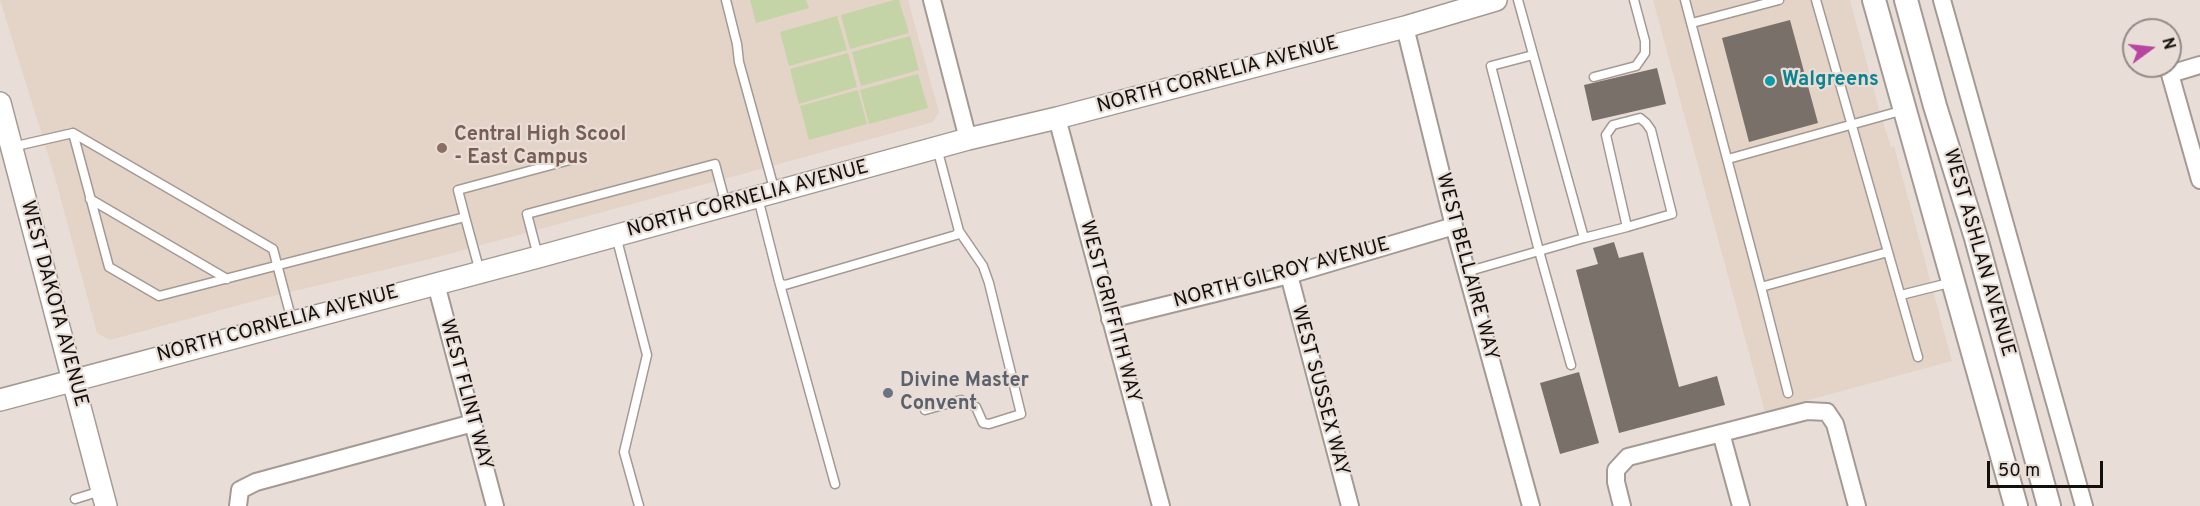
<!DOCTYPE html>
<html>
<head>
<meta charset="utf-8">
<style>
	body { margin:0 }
	#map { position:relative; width:2200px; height:506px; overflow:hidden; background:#e9ded7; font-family:Overpass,sans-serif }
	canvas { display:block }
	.north { position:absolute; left:2122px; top:18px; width:60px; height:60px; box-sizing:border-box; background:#e9ded7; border:2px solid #938b86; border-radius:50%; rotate:75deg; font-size:16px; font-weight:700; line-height:24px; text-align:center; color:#120f0c }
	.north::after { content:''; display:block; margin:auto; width:21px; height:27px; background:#b845a0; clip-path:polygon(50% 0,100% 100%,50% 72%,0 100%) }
	.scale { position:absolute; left:1987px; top:461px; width:116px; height:27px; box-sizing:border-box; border:3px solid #120f0c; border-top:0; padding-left:8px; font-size:18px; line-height:21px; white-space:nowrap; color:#120f0c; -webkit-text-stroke:4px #e9ded7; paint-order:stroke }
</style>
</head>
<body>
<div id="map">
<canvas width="2200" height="506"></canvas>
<div class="north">N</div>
<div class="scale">50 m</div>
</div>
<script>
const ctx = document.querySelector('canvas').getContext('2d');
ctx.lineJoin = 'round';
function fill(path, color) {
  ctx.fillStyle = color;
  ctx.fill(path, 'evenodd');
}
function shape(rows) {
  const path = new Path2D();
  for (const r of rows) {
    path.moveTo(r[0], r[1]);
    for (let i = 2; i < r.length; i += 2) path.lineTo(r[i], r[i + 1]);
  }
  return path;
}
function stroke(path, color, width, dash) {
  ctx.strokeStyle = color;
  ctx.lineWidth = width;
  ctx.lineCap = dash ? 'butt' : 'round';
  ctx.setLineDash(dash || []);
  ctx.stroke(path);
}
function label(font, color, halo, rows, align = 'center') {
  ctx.font = font + ' Overpass,sans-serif';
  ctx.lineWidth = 4.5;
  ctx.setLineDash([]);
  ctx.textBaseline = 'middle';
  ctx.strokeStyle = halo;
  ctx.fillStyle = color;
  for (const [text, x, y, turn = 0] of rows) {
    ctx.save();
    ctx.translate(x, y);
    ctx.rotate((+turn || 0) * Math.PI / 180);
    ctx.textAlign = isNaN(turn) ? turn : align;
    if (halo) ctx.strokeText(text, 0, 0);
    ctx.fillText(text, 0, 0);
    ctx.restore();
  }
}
fill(shape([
	[0,0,908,0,939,112,933,122,434,258,269,297,110,340,97,333,54,174],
	[1653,0,1850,0,1879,109,1891,147,1894,146,1952,361,1765,412]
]), '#e4d3c7');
fill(shape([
	[750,0,806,0,809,8,756,23],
	[894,0,899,0,909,33,850,49,841,15],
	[837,16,847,50,789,66,780,32],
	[910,36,919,70,861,86,852,52],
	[848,53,857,87,799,104,790,69],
	[918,74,928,108,869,124,860,90],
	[858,90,867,124,809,140,800,106]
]), '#c4d4a6');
fill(shape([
	[1790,20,1818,123,1749,142,1722,38],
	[1657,68,1666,104,1592,121,1584,85],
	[1614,242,1619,258,1643,252,1679,387,1717,376,1725,405,1619,433,1576,270,1598,264,1593,248],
	[1579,372,1599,443,1560,454,1540,383]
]), '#797069');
const service = shape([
	[726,0,737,44,739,62,775,192],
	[1518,0,1584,238,1539,251,1491,66,1533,55],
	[1685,0,1761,287,1888,252],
	[1816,0,1918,357],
	[1692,23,1779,0],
	[1594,77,1636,66,1645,53,1645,41,1634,0],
	[73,133,109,267,159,296,465,217,480,272],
	[12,147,73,133,273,249,292,321],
	[1728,159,1904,110],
	[758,198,779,281,835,484],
	[90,199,227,279],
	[465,217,458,190,581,157],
	[616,236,647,355,624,452,639,506],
	[1584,238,1627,227,1672,214,1651,130,1646,123,1640,118,1613,125,1606,135,1627,227],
	[538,256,527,214,715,164,726,205],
	[1466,272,1539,251,1571,365],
	[781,284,785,285,956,235,959,231],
	[1761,287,1788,393],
	[1901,295,1953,282],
	[925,410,961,400,976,407,983,423,989,424,1021,414,989,283,983,266,959,231,937,148],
	[75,499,101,491]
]);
const minor = shape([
	[932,0,968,139],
	[1942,0,2084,506],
	[1405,27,1454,226,1531,506],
	[2200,65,2170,74,2200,180],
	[1057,118,1161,506],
	[1289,275,1350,506],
	[436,284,495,506],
	[1110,319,1289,275,1454,226],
	[1721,433,1741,506],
	[238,506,240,490,256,482,473,423],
	[1622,506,1616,482,1616,470,1628,457,1807,411,1827,412,1835,424,1857,506]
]);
const tertiary = shape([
	[0,103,106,506],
	[0,400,538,257,968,139,1057,118,1405,27,1496,0]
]);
const secondary = shape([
	[1874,0,2016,506],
	[1906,0,1935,106,1976,238,2049,506]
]);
stroke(service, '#a49a93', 11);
stroke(minor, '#a49a93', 20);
stroke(tertiary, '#a49a93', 24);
stroke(secondary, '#a49a93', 26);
stroke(service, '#fff', 8);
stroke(minor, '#fff', 16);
stroke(tertiary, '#fff', 21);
stroke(secondary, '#fff', 22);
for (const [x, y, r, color] of [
	[1770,81,6,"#0f9aa8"],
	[442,148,6,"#8d6e63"],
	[888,393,6,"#6b7280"]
]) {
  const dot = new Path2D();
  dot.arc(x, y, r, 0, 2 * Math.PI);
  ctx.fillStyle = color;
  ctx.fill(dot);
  stroke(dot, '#e9ded7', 2);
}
label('20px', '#120f0c', '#e9ded7', [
	["NORTH CORNELIA AVENUE",1218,76,-15],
	["NORTH CORNELIA AVENUE",748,200,-15],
	["WEST ASHLAN AVENUE",1978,253,74],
	["WEST BELLAIRE WAY",1466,267,75],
	["NORTH GILROY AVENUE",1282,274,-15],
	["WEST DAKOTA AVENUE",53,304,75],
	["WEST GRIFFITH WAY",1109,312,75],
	["NORTH CORNELIA AVENUE",278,325,-15],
	["WEST SUSSEX WAY",1319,391,75],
	["WEST FLINT WAY",465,395,75]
]);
label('bold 20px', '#0d838f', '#e9ded7', [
	["Walgreens",1782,81]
], 'left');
label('bold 20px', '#785e54', '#e9ded7', [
	["Central High Scool",454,136],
	["- East Campus",454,159]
], 'left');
label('bold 20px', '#5b616d', '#e9ded7', [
	["Divine Master",900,382],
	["Convent",900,405]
], 'left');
</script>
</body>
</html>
